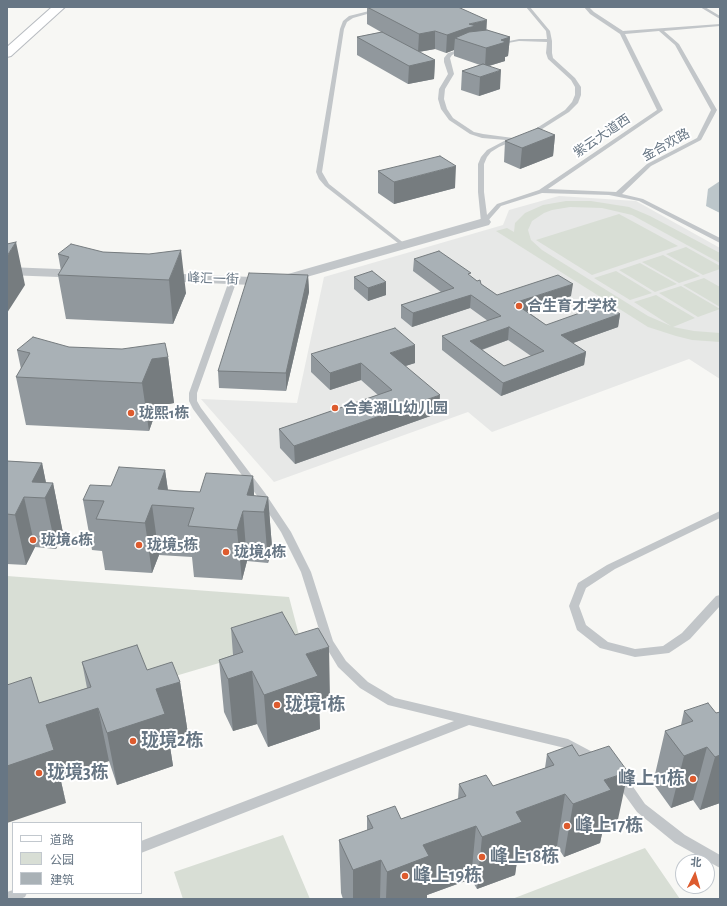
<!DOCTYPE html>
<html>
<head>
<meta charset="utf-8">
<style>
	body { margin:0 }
	#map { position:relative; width:727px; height:906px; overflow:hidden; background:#f7f7f4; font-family:"Alegreya Sans","Noto Sans SC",sans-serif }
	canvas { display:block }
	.frame { position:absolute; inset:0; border:8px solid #677684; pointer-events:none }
	.legend { position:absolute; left:12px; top:822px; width:130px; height:72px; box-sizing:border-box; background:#fff; border:1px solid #c2c8ce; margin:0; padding:5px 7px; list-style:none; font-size:12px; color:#677684 }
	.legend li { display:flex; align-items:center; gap:8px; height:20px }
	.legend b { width:20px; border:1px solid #c2c8ce }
	.north { position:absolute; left:675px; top:854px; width:40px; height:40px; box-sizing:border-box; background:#fff; border:1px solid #c2c8ce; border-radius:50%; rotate:5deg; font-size:11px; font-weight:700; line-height:16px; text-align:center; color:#677684 }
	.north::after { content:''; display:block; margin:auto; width:14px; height:18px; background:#dd5b2e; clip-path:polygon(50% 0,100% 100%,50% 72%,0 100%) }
</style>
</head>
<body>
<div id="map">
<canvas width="727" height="906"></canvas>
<div class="frame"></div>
<ul class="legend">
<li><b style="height:5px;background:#fff"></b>道路</li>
<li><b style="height:11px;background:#d8ded5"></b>公园</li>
<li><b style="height:11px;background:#a9b1b6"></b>建筑</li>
</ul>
<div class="north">北</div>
</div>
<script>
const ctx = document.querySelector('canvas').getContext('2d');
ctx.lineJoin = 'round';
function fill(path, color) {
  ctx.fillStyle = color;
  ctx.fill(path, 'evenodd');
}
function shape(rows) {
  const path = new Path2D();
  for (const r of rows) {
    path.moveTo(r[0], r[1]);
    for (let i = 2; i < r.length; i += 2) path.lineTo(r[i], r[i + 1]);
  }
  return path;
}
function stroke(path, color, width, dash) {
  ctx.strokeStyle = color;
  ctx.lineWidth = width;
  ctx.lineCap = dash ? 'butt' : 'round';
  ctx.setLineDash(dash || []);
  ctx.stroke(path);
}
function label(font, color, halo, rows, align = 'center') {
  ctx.font = font + ' "Alegreya Sans","Noto Sans SC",sans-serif';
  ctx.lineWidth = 4;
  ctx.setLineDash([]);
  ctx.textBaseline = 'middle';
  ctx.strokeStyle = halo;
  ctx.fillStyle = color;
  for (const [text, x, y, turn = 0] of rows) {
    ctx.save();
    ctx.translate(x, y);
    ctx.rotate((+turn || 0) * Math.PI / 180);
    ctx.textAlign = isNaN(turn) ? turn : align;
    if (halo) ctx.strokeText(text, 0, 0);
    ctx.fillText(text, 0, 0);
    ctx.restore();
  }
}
fill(shape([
	[559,196,636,201,720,248,720,379,689,359,492,432,468,412,274,482,201,399,297,403,324,277,503,225,509,210]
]), '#e7e8e7');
fill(shape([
	[566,201,591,201,629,207,650,216,720,253,720,263,632,215,602,208,570,207,552,210,544,213,532,221,528,230,531,240,542,250,648,316,671,326,634,302,656,295,695,318,673,327,694,331,720,333,720,342,692,340,676,336,648,327,496,231,507,228,514,232,515,223,525,213,543,205],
	[619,214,678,246,592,275,536,240],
	[686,247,720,266,720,269,703,275,666,254],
	[663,255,700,276,679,283,642,262],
	[640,263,677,284,655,292,619,270],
	[616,271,652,293,630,300,594,278],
	[704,278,720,287,720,307,683,285],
	[681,286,720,309,698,317,659,293],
	[7,576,289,597,300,639,7,726],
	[283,835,310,899,183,899,174,872],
	[645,848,680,899,512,899]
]), '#d8ded5');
fill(shape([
	[720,181,720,213,706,206,708,189]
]), '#bcc6ca');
const secondary = shape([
	[52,7,65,7,11,56,7,57,7,47,52,7]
]);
stroke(secondary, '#b7bbc0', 2);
fill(shape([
	[385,7,392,7,353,18,347,22,344,29,322,172,329,184,405,244,406,245,403,247,325,186,319,179,316,172,340,29,343,21,349,16,385,7],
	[526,7,530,7,550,31,552,41,552,53,553,58,575,78,581,87,581,95,578,103,569,112,531,136,529,135,529,133,565,110,572,102,575,95,575,87,571,80,548,59,546,53,547,42,519,41,497,45,495,44,519,39,547,39,546,31,526,7],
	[584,7,589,7,594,12,623,31,720,24,720,26,664,31,679,44,717,110,701,140,651,166,622,194,643,199,720,238,720,243,639,201,609,195,542,193,501,206,486,223,484,224,481,222,478,192,478,164,481,157,487,150,506,140,482,138,470,134,449,120,441,109,438,99,439,89,448,74,444,62,444,58,448,53,465,48,467,49,452,55,450,58,454,74,445,89,444,99,447,109,453,118,474,132,483,134,513,138,517,136,520,138,499,147,491,152,487,157,484,164,484,192,487,215,497,204,539,190,657,110,620,34,590,14,584,7],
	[659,31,675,45,711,110,697,138,647,164,616,192,548,189,662,111,663,110,625,34,659,31],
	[700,7,705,7,720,16,720,19,700,7],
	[230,278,236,278,237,280,197,393,197,401,201,408,265,493,291,532,311,572,333,641,346,661,368,682,395,698,568,739,600,756,602,759,600,762,596,764,592,762,565,748,469,725,141,853,141,841,454,721,388,705,360,688,338,667,323,642,301,572,281,532,258,497,193,409,189,401,189,393,230,278],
	[720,511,720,518,615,569,586,588,579,606,586,625,608,642,635,649,663,646,682,633,716,596,720,595,720,606,690,639,669,653,635,657,600,648,577,630,569,606,578,583,607,565,720,511],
	[617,771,621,772,627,778,645,804,685,835,720,855,720,868,675,843,637,812,611,776,613,772,617,771],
	[13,890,13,893,27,893,25,897,20,899,7,899,7,892,13,890]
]), '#c2c6c9');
fill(shape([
	[484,218,489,219,491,222,489,225,275,286,160,281,155,280,153,277,155,274,160,273,274,278,484,218],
	[7,267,84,270,89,271,91,274,89,277,84,278,7,275,7,267]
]), '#c2c6c9');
fill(secondary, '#fff');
fill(shape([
	[367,7,486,30,510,37,508,56,505,57,505,61,489,66,500,89,479,96,461,90,462,71,480,65,454,56,454,50,446,53,435,49,419,52,435,60,434,79,408,84,357,55,357,37,381,32,367,24],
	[555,135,553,156,520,169,504,162,505,141],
	[378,171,455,188,394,204,378,193],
	[103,252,149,254,186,293,173,324,66,319,58,275,61,271,58,254],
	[414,259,471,277,497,295,571,296,527,311,546,325,620,314,618,327,573,343,586,352,584,365,501,396,442,350,442,336,488,321,470,308,412,327,401,318,401,305,441,292,413,271],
	[508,340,531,356,504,366,482,350],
	[308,275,309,292,286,391,219,388,218,371],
	[354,277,386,295,368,301,354,289],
	[69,347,168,357,174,403,158,406,149,431,26,425,16,377,21,369,17,350],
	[311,354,415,363,405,366,439,413,295,464,280,448,279,429,378,395,361,380,330,390,311,372],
	[7,461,42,463,46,483,53,483,63,533,56,549,35,547,26,565,7,564],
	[165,470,168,490,200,492,253,476,254,496,268,497,272,547,268,563,247,561,242,580,194,577,192,557,159,555,152,573,105,570,102,551,92,550,83,500,111,486],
	[231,628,330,699,319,702,320,729,268,747,257,724,233,731,224,712,219,660,233,655],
	[82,662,147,670,180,682,188,734,169,740,173,766,117,785,109,761,60,777,66,803,39,703,87,688],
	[684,711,716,713,720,712,720,803,700,810,693,800,671,808,653,783,665,731,681,725],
	[547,754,617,824,603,829,600,843,564,857,557,846,517,861,515,875,477,889,471,879,427,895,427,899,343,899,341,893,339,840,367,831,367,816,401,819,458,799,459,784,493,786,545,768]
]), '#91989d');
fill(shape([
	[487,20,486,38,455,38,454,50,446,53,447,35,469,24],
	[435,31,435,49,418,52,419,34],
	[510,37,508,56,505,57,505,61,485,67,486,48,501,40],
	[435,60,434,79,408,84,409,66],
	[501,70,500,89,479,96,480,77],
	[555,135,553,156,520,169,522,148],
	[456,166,455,188,394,204,394,182],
	[16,242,25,285,7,313,7,256],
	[181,250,186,293,173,324,169,280],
	[308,275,309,292,286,391,286,373],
	[386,282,386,295,368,301,368,288],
	[573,284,571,296,513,316,514,303],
	[471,295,470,308,412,327,413,313],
	[620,314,618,327,559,348,561,335],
	[509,327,508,340,469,354,470,341],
	[415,345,415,363,390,371,390,353],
	[586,352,584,365,501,396,503,383],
	[168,357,174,403,158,406,149,431,142,383,152,359],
	[361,363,361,380,330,390,330,373],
	[440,395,439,413,295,464,294,446],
	[42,463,48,493,53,483,63,533,56,549,45,498,32,482],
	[165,470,170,506,158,489],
	[253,476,255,512,247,495],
	[24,497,35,547,26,565,15,515],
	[268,497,272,547,268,563,264,512],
	[152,505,159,555,152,573,145,523],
	[243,511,247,561,242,580,237,530],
	[329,647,330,699,319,702,320,729,268,747,264,695,306,654],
	[252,671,257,724,233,731,228,679],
	[180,682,188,734,169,740,173,766,117,785,107,733,156,689],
	[98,708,109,761,60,777,66,803,7,823,7,766,46,725],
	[707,747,693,800,671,808,684,756],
	[720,755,720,803,700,810,715,757],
	[628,772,617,824,603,829,600,843,564,857,573,804,604,780],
	[565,794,557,846,517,861,515,875,477,889,482,837,516,812],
	[476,826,471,879,427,895,427,899,386,899,387,872,423,845],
	[381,860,380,899,353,899,353,870]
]), '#767c7f');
const building = shape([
	[367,7,458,7,487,20,469,24,476,26,467,28,447,35,435,31,419,34,367,7],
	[487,30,510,37,501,40,506,42,486,48,455,38,469,32,487,30],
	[382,32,435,60,409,66,357,37,382,32],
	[483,64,501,70,480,77,462,71,483,64],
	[538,128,555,135,522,148,505,141,538,128],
	[440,156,456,166,394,182,378,171,440,156],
	[16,242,7,256,7,244,16,242],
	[71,244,103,252,149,254,181,250,169,280,58,275,69,257,58,254,71,244],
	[439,251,471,273,468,274,477,281,480,280,481,284,497,295,558,275,573,284,514,303,546,325,605,304,620,314,561,335,586,352,503,383,442,336,501,316,471,295,413,313,401,305,454,288,414,259,439,251],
	[509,327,544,351,504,366,470,341,509,327],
	[372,271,386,282,368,288,354,277,372,271],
	[249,273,308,275,286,373,218,371,249,273],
	[395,328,415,345,390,353,440,395,294,446,279,429,392,390,361,363,330,373,311,354,395,328],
	[33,337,69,347,122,349,165,343,168,357,152,359,142,383,16,377,30,353,17,350,33,337],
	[7,461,42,463,32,482,53,483,45,498,24,497,15,515,7,514,7,461],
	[119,467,165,470,158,489,179,491,200,492,206,473,253,476,247,495,268,497,264,512,243,511,237,530,188,526,194,508,152,505,145,523,96,519,104,501,83,500,90,485,111,486,119,467],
	[282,612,295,635,318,628,329,647,306,654,318,676,264,695,252,671,228,679,219,660,243,652,231,628,282,612],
	[137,645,147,670,172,662,180,682,156,689,165,714,107,733,98,708,46,725,54,750,7,766,7,685,31,677,39,703,91,687,82,662,137,645],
	[708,703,716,713,720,712,720,755,715,757,707,747,684,756,665,731,693,721,684,711,708,703],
	[572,745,579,756,609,746,628,772,604,780,611,790,573,804,565,794,516,812,522,822,482,837,476,826,423,845,429,856,387,872,381,860,353,870,339,840,373,828,367,816,395,806,401,819,466,796,459,784,486,775,493,786,554,765,547,754,572,745]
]);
fill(building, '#a9b1b6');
stroke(building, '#767c7f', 1);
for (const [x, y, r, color] of [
	[519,306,4,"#dd5b2e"],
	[335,408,4,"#dd5b2e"],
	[131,413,4,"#dd5b2e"],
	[33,540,4,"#dd5b2e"],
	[139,545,4,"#dd5b2e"],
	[226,552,4,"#dd5b2e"],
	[277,705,4,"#dd5b2e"],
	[133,741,4,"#dd5b2e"],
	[39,773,4,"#dd5b2e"],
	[693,779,4,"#dd5b2e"],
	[567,826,4,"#dd5b2e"],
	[482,857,4,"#dd5b2e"],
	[405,876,4,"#dd5b2e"]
]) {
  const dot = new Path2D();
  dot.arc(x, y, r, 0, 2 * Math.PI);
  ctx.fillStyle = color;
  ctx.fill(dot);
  stroke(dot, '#fff', 1.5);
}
label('13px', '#677684', '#fff', [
	["紫云大道西",602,136,-34],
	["金合欢路",666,145,-29],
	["峰汇一街",213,279,2]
]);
label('bold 15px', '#677684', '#fff', [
	["合生育才学校",527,306],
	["合美湖山幼儿园",343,408],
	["珑熙1栋",139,413],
	["珑境6栋",41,540],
	["珑境5栋",147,545],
	["珑境4栋",234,552]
], 'left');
label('bold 18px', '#677684', '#fff', [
	["珑境1栋",285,705],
	["珑境2栋",141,741],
	["珑境3栋",47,773],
	["峰上11栋",685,779,"right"],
	["峰上17栋",575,826],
	["峰上18栋",490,857],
	["峰上19栋",413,876]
], 'left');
</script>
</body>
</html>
